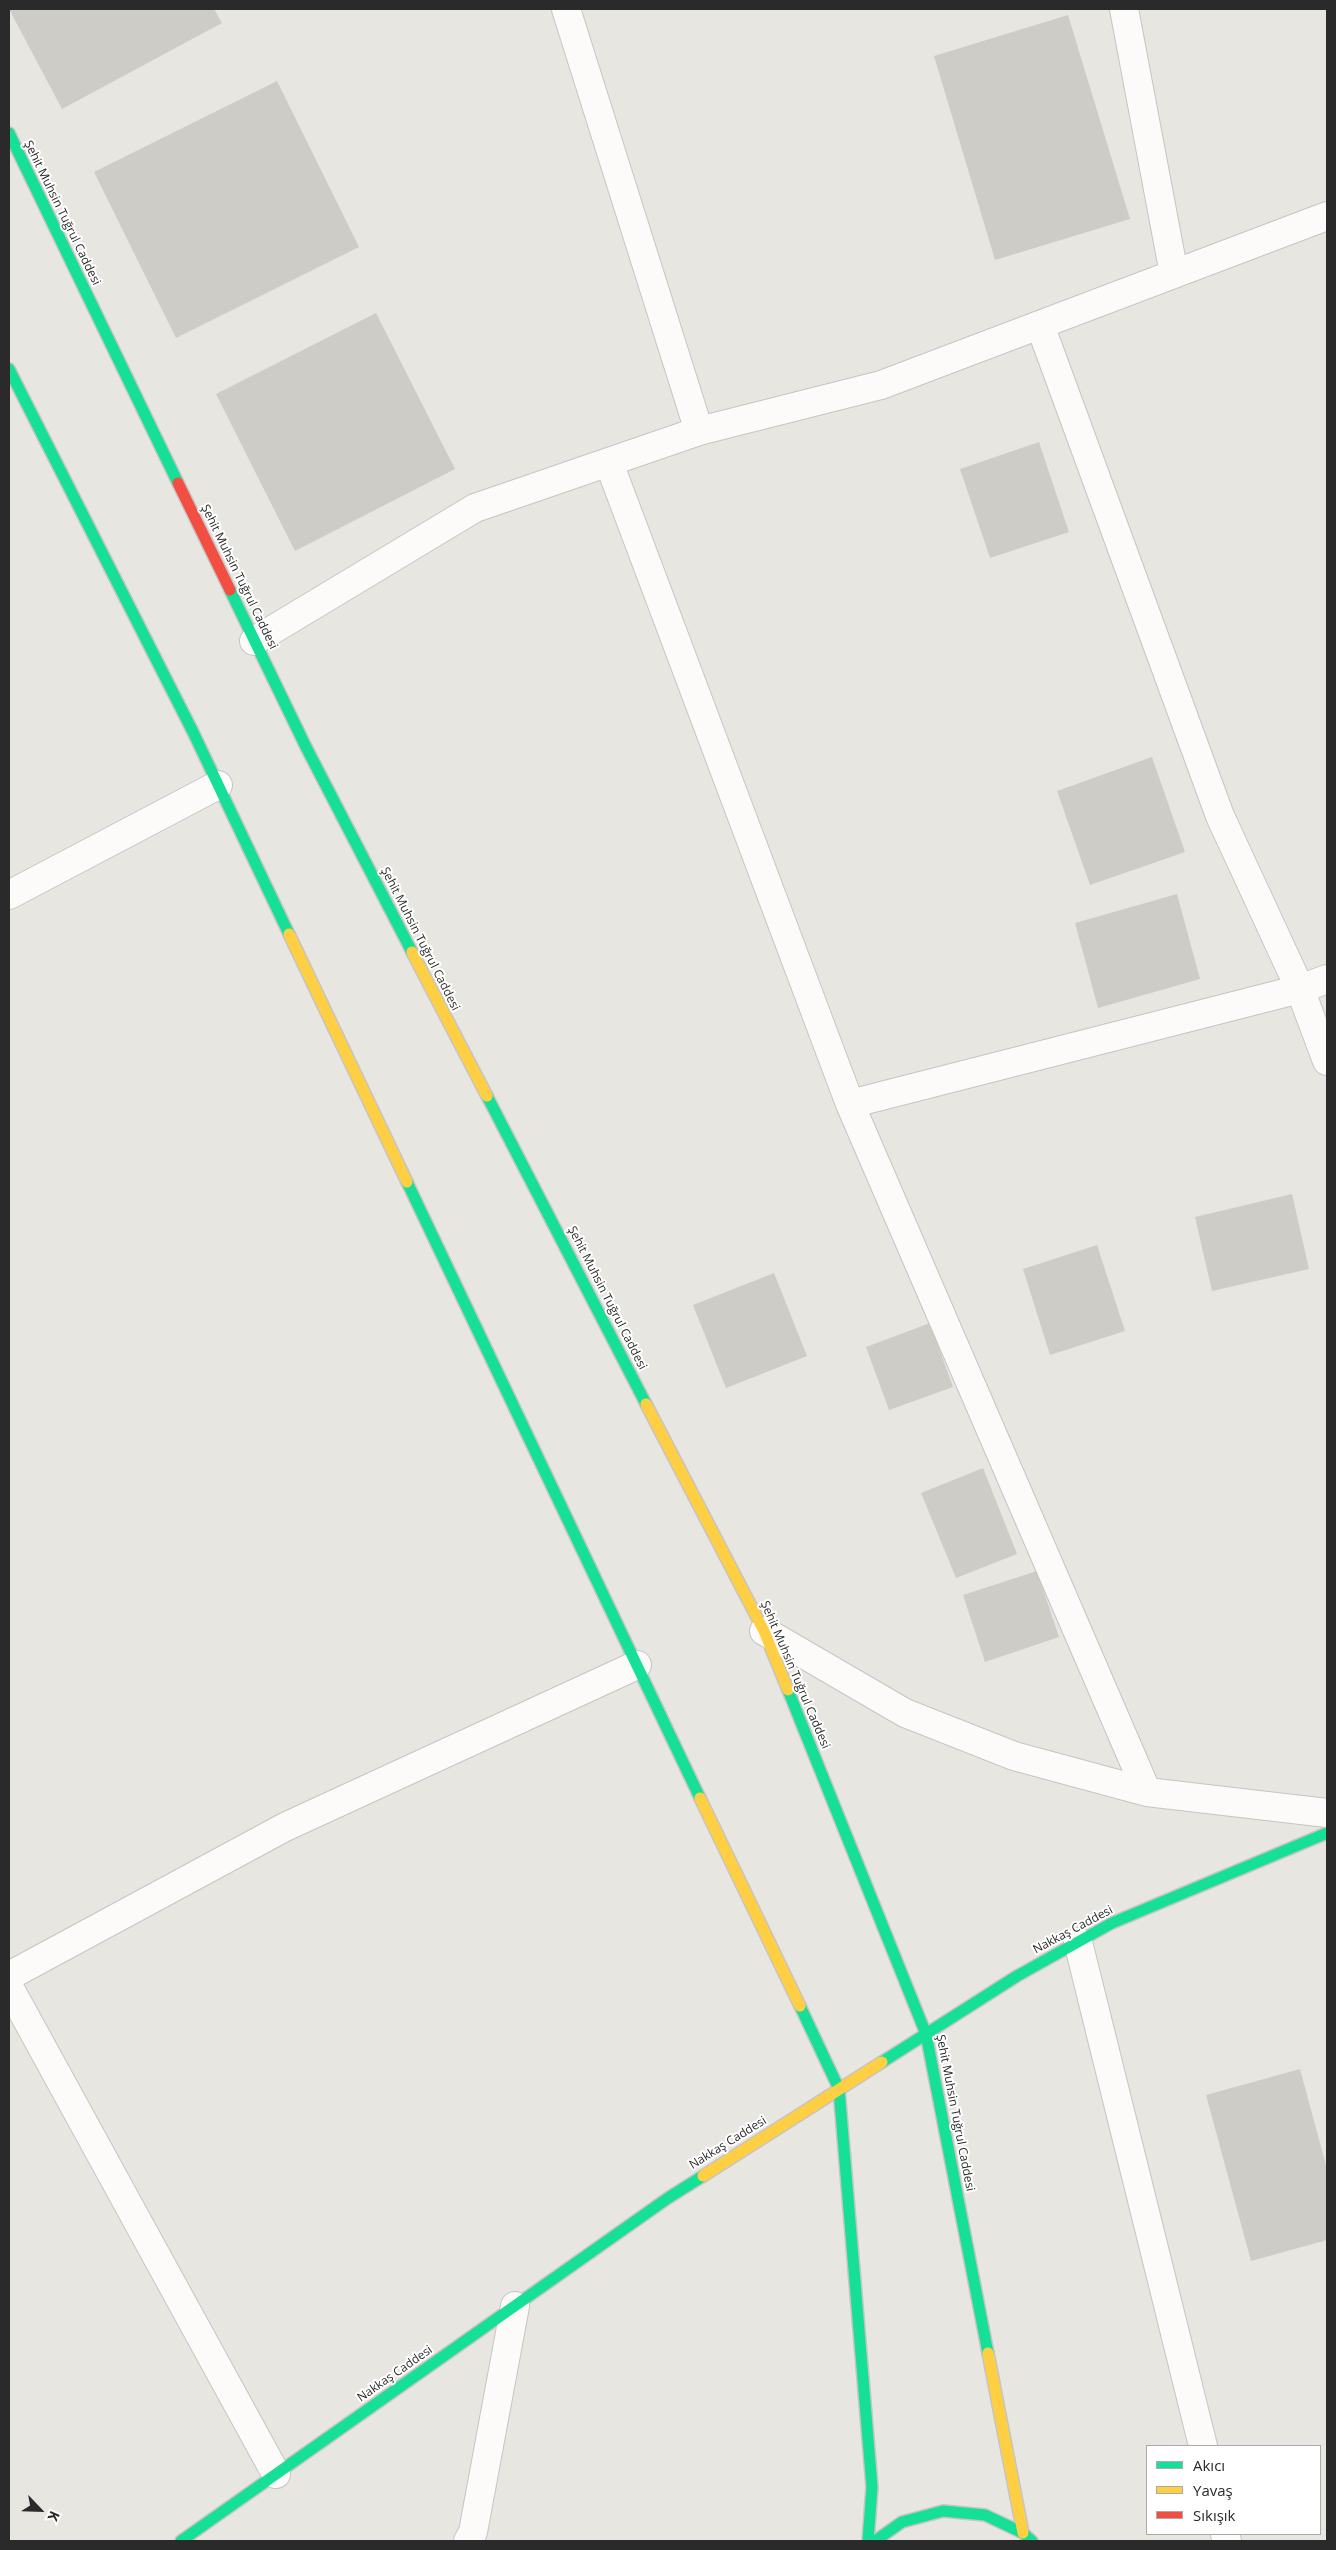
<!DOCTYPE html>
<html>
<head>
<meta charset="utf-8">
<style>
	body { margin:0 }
	#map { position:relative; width:1336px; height:2550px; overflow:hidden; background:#e8e6e0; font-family:"Open Sans",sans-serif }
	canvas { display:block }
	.frame { position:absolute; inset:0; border:10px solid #2a2a2a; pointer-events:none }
	.legend { position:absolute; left:1146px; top:2445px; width:175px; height:90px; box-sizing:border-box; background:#fff; border:1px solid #aaa; margin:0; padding:6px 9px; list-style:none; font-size:15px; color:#2a2a2a }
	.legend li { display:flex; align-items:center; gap:10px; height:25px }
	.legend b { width:25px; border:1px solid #aaa }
	.north { position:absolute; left:15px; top:2485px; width:50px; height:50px; -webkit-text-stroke:4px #fff; paint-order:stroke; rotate:114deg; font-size:14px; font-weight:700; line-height:20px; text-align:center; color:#2a2a2a }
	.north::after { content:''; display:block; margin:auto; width:18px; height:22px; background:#2a2a2a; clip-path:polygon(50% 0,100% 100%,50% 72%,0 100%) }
</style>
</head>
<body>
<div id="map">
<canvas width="1336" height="2550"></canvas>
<div class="frame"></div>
<ul class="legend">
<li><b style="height:6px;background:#16e098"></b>Akıcı</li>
<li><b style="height:6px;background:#ffcf43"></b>Yavaş</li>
<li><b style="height:6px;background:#f24e42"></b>Sıkışık</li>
</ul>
<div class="north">K</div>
</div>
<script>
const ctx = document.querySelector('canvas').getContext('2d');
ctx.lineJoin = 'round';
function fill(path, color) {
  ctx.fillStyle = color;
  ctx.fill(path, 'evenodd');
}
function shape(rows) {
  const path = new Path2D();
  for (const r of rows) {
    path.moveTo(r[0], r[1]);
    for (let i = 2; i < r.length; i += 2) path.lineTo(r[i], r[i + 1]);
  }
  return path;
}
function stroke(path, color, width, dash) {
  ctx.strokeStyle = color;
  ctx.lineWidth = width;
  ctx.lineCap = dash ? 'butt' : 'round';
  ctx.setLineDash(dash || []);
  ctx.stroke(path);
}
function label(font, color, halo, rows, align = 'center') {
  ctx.font = font + ' "Open Sans",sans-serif';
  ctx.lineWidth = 4;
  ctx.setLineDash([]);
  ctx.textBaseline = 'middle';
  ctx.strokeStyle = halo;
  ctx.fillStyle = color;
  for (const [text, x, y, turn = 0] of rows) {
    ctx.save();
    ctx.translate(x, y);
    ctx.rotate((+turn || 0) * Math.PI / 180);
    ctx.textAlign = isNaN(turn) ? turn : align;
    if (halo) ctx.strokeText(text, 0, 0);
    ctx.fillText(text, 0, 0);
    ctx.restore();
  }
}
fill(shape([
	[9,9,214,9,222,23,62,109],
	[1068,15,1130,219,995,260,934,56],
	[277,81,359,247,176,338,94,172],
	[376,313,455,469,295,551,216,394],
	[1039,442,1069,532,990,558,960,469],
	[1152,757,1185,852,1090,885,1057,791],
	[1177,894,1200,979,1098,1008,1075,923],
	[1292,1194,1309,1269,1212,1291,1195,1217],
	[1097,1245,1125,1331,1050,1355,1023,1269],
	[774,1273,807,1356,726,1388,693,1305],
	[930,1323,953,1387,889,1410,866,1347],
	[983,1468,1017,1554,956,1578,921,1493],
	[1037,1571,1059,1637,985,1662,963,1595],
	[1300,2069,1327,2169,1327,2240,1251,2261,1206,2095]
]), '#cdccc7');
const street = shape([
	[566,9,699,431],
	[1124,9,1174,274],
	[1040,325,1220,816,1300,989,1327,1061],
	[609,463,850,1104,1147,1792],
	[254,641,475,508,699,431,881,385,1327,216],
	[9,895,218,785],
	[850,1104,1300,989,1327,979],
	[764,1631,905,1713,1014,1756,1147,1792,1327,1813],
	[1078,1942,1203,2446],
	[9,1976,285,1827,637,1665],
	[9,1987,276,2474],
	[1225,2534,1227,2541],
	[468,2541,473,2532,515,2306]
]);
const fast = shape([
	[9,133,178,483],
	[9,369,193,732,289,934],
	[230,590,306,747,412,952],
	[487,1096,646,1404],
	[407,1182,700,1798],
	[788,1690,926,2034,988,2353],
	[800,2006,839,2089,872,2487,868,2541],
	[882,2062,1017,1976,1112,1923,1327,1833],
	[181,2541,668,2198,703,2176],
	[875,2541,902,2522,943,2511,985,2515,1023,2533,1032,2541]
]);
const slow = shape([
	[289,934,407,1182],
	[412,952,487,1096],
	[646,1404,764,1631,788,1690],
	[700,1798,800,2006],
	[703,2176,882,2062],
	[988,2353,1023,2533]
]);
const jam = shape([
	[178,483,230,590]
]);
stroke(street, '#c6c5c5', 30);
stroke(fast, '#c6c5c5', 14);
stroke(slow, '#c6c5c5', 14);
stroke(jam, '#c6c5c5', 14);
stroke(street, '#fcfbfa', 28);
stroke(fast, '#16e098', 11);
stroke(slow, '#ffcf43', 11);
stroke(jam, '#f24e42', 11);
label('12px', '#2a2a2a', '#fff', [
	["Şehit Muhsin Tuğrul Caddesi",62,213,64],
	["Şehit Muhsin Tuğrul Caddesi",239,577,64],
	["Şehit Muhsin Tuğrul Caddesi",420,939,63],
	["Şehit Muhsin Tuğrul Caddesi",607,1298,63],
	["Şehit Muhsin Tuğrul Caddesi",795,1675,67],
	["Nakkaş Caddesi",1073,1930,-28],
	["Şehit Muhsin Tuğrul Caddesi",955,2113,79],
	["Nakkaş Caddesi",728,2143,-32],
	["Nakkaş Caddesi",395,2374,-35]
]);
</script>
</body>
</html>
